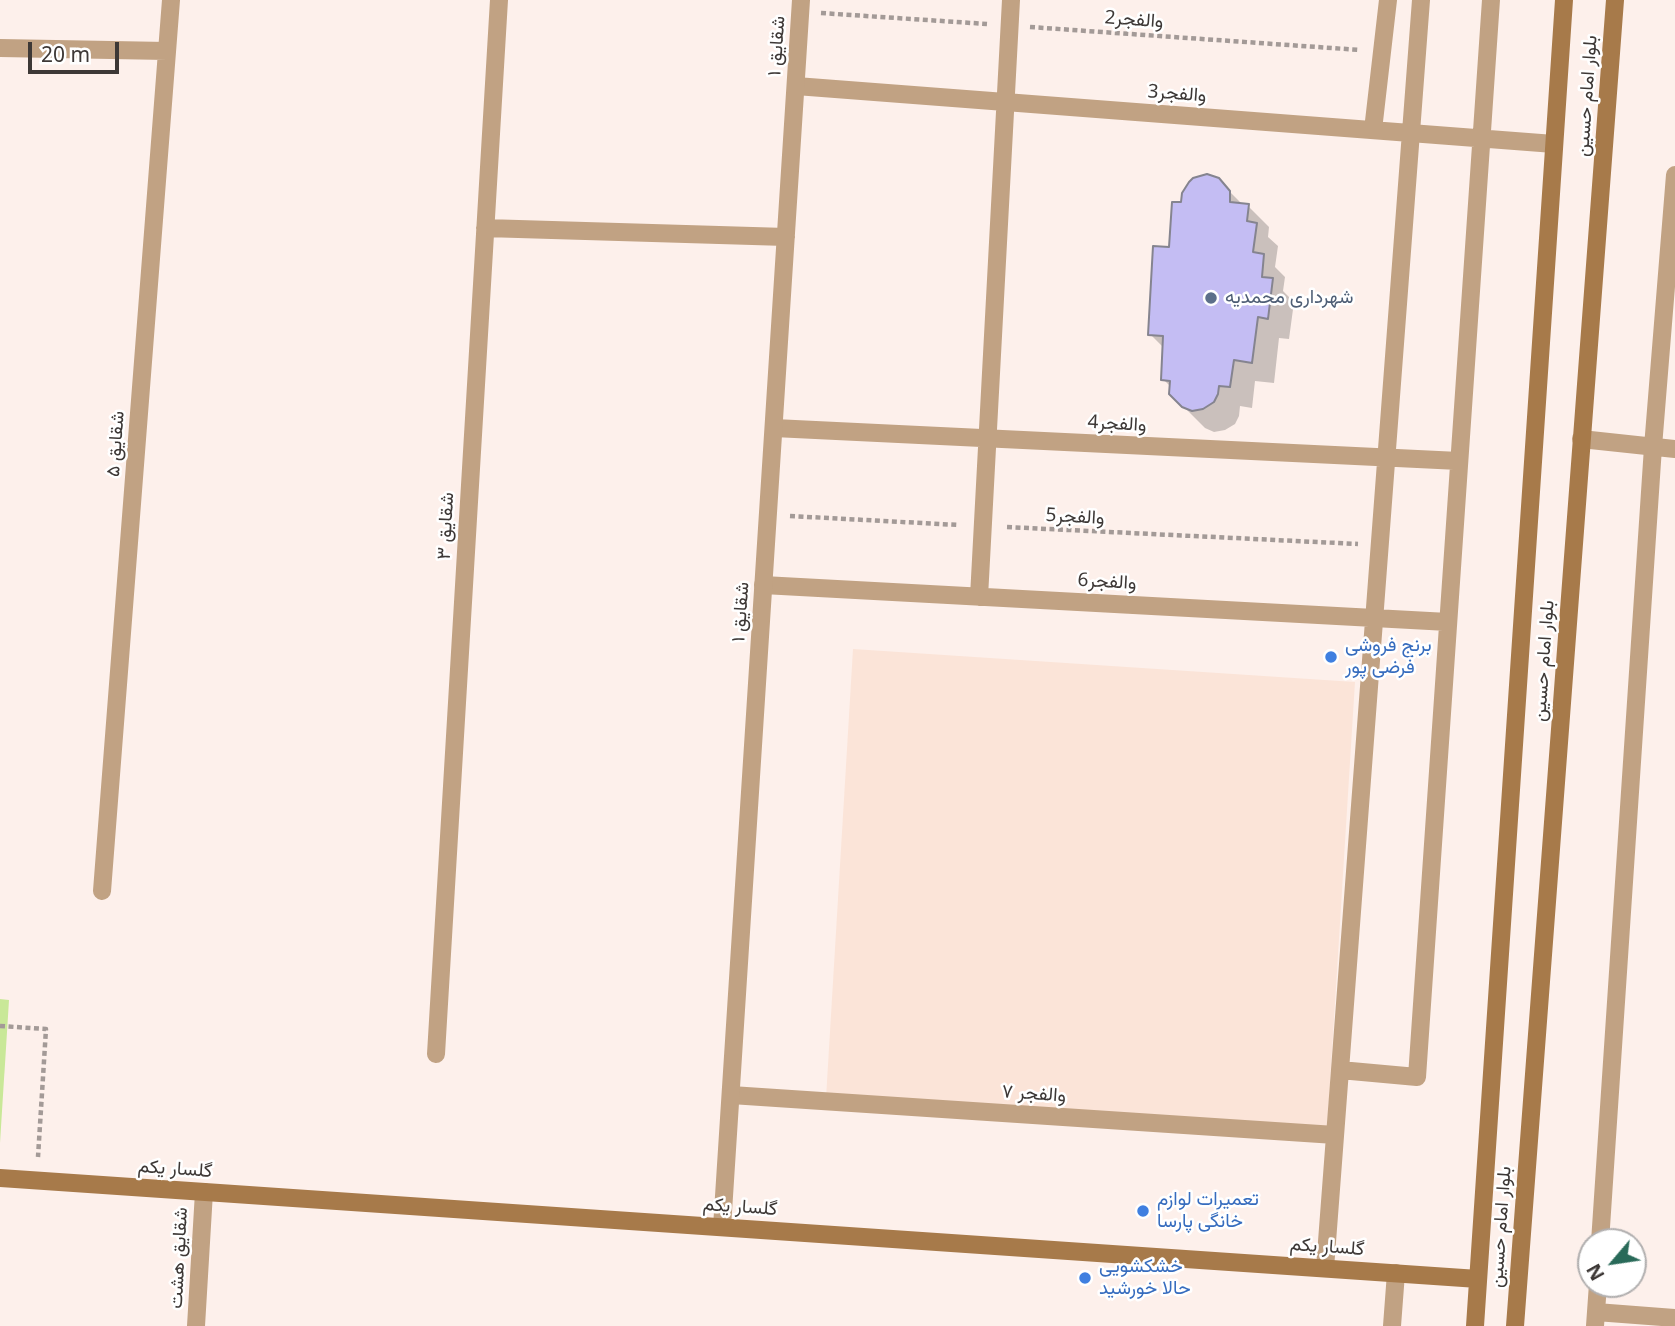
<!DOCTYPE html>
<html>
<head>
<meta charset="utf-8">
<style>
	body { margin:0 }
	#map { position:relative; width:1675px; height:1326px; overflow:hidden; background:#fdf0eb; font-family:"Noto Sans",sans-serif }
	canvas { display:block }
	.north { position:absolute; left:1577px; top:1228px; width:70px; height:70px; box-sizing:border-box; background:#fff; border:2px solid #b1afaf; border-radius:50%; rotate:241deg; font-size:19px; font-weight:700; line-height:28px; text-align:center; color:#3d3836 }
	.north::after { content:''; display:block; margin:auto; width:24px; height:32px; background:#296a59; clip-path:polygon(50% 0,100% 100%,50% 72%,0 100%) }
	.scale { position:absolute; left:28px; top:42px; width:91px; height:32px; box-sizing:border-box; border:4px solid #3d3836; border-top:0; padding-left:9px; font-size:21px; line-height:24px; white-space:nowrap; color:#3d3836; -webkit-text-stroke:5px #fff; paint-order:stroke }
</style>
</head>
<body>
<div id="map">
<canvas width="1675" height="1326"></canvas>
<div class="north">N</div>
<div class="scale">20 m</div>
</div>
<script>
const ctx = document.querySelector('canvas').getContext('2d');
ctx.lineJoin = 'round';
function fill(path, color) {
  ctx.fillStyle = color;
  ctx.fill(path, 'evenodd');
}
function shape(rows) {
  const path = new Path2D();
  for (const r of rows) {
    path.moveTo(r[0], r[1]);
    for (let i = 2; i < r.length; i += 2) path.lineTo(r[i], r[i + 1]);
  }
  return path;
}
function stroke(path, color, width, dash) {
  ctx.strokeStyle = color;
  ctx.lineWidth = width;
  ctx.lineCap = dash ? 'butt' : 'round';
  ctx.setLineDash(dash || []);
  ctx.stroke(path);
}
function label(font, color, halo, rows, align = 'center') {
  ctx.font = font + ' "Noto Sans",Vazirmatn,sans-serif';
  ctx.lineWidth = 5;
  ctx.setLineDash([]);
  ctx.textBaseline = 'middle';
  ctx.strokeStyle = halo;
  ctx.fillStyle = color;
  for (const [text, x, y, turn = 0] of rows) {
    ctx.save();
    ctx.translate(x, y);
    ctx.rotate((+turn || 0) * Math.PI / 180);
    ctx.textAlign = isNaN(turn) ? turn : align;
    if (halo) ctx.strokeText(text, 0, 0);
    ctx.fillText(text, 0, 0);
    ctx.restore();
  }
}
fill(shape([
	[853,649,1355,682,1327,1131,826,1098]
]), '#fbe4d8');
fill(shape([
	[0,999,9,1000,0,1143]
]), '#c9e898');
fill(shape([
	[1218,180,1243,205,1248,206,1269,227,1268,237,1278,246,1275,267,1285,277,1283,291,1294,302,1289,339,1279,338,1274,383,1255,381,1252,408,1240,406,1239,416,1235,424,1225,430,1214,432,1205,428,1171,394,1172,388,1163,379,1164,348,1150,334,1183,204]
]), '#0003');
const building = shape([
	[1207,174,1219,178,1230,191,1230,202,1249,204,1247,221,1257,223,1253,252,1264,254,1262,277,1273,278,1268,319,1258,317,1252,363,1234,360,1230,387,1219,386,1218,394,1214,402,1203,409,1192,411,1182,407,1169,394,1170,381,1161,380,1163,336,1148,335,1153,246,1169,247,1172,202,1181,202,1182,193,1189,182,1193,178,1207,174]
]);
fill(building, '#c4bdf3');
stroke(building, '#85848f', 2);
stroke(shape([
	[821,13,987,24],
	[1030,27,1360,50],
	[790,516,959,525],
	[1007,527,1358,544],
	[0,1026,46,1029,38,1157]
]), '#a39a97', 4.5, [5, 3.5]);
stroke(shape([
	[796,86,1554,144],
	[1373,130,1388,0],
	[774,428,1459,461],
	[763,585,1448,622],
	[979,597,1011,0],
	[1340,1070,1417,1077,1491,0],
	[731,1095,1335,1135],
	[1325,1268,1421,0]
]), '#c1a283', 18);
stroke(shape([
	[0,48,167,51],
	[485,228,786,237],
	[1581,439,1675,449],
	[102,891,171,0],
	[436,1054,499,0],
	[722,1227,801,0],
	[1600,1242,1653,447,1675,175],
	[1596,1312,1675,1318],
	[196,1326,204,1192],
	[1392,1326,1396,1273],
	[1595,1326,1598,1284]
]), '#c1a283', 18);
stroke(shape([
	[0,1178,1478,1279],
	[1475,1326,1564,0],
	[1515,1326,1615,0]
]), '#a77a4a', 18);
for (const [x, y, r, color] of [
	[1211,298,7,"#5c6f8a"],
	[1331,657,7,"#3f7fe0"],
	[1143,1211,7,"#3f7fe0"],
	[1085,1278,7,"#3f7fe0"]
]) {
  const dot = new Path2D();
  dot.arc(x, y, r, 0, 2 * Math.PI);
  ctx.fillStyle = color;
  ctx.fill(dot);
  stroke(dot, '#fff', 2.5);
}
label('19px', '#3d3836', '#fff', [
	["والفجر2",1134,20,4],
	["شقایق ۱",777,46,-86],
	["والفجر3",1177,94,4],
	["بلوار امام حسین",1587,96,-86],
	["والفجر4",1117,424,3],
	["شقایق ۵",116,444,-86],
	["والفجر5",1075,517,3],
	["شقایق ۳",446,526,-87],
	["والفجر6",1107,582,3],
	["شقایق ۱",741,612,-86],
	["بلوار امام حسین",1544,661,-86],
	["والفجر ۷",1034,1094,4],
	["گلسار یکم",175,1169,4],
	["گلسار یکم",740,1207,4],
	["بلوار امام حسین",1501,1227,-86],
	["گلسار یکم",1327,1247,4],
	["شقایق هشت",179,1258,-87]
]);
label('19px', '#4e5e75', '#fff', [
	["شهرداری محمدیه",1225,298]
], 'left');
label('19px', '#366cbe', '#fff', [
	["برنج فروشی",1345,646],
	["فرضی پور",1345,668],
	["تعمیرات لوازم",1157,1200],
	["خانگی پارسا",1157,1222],
	["خشکشویی",1099,1267],
	["حالا خورشید",1099,1289]
], 'left');
</script>
</body>
</html>
